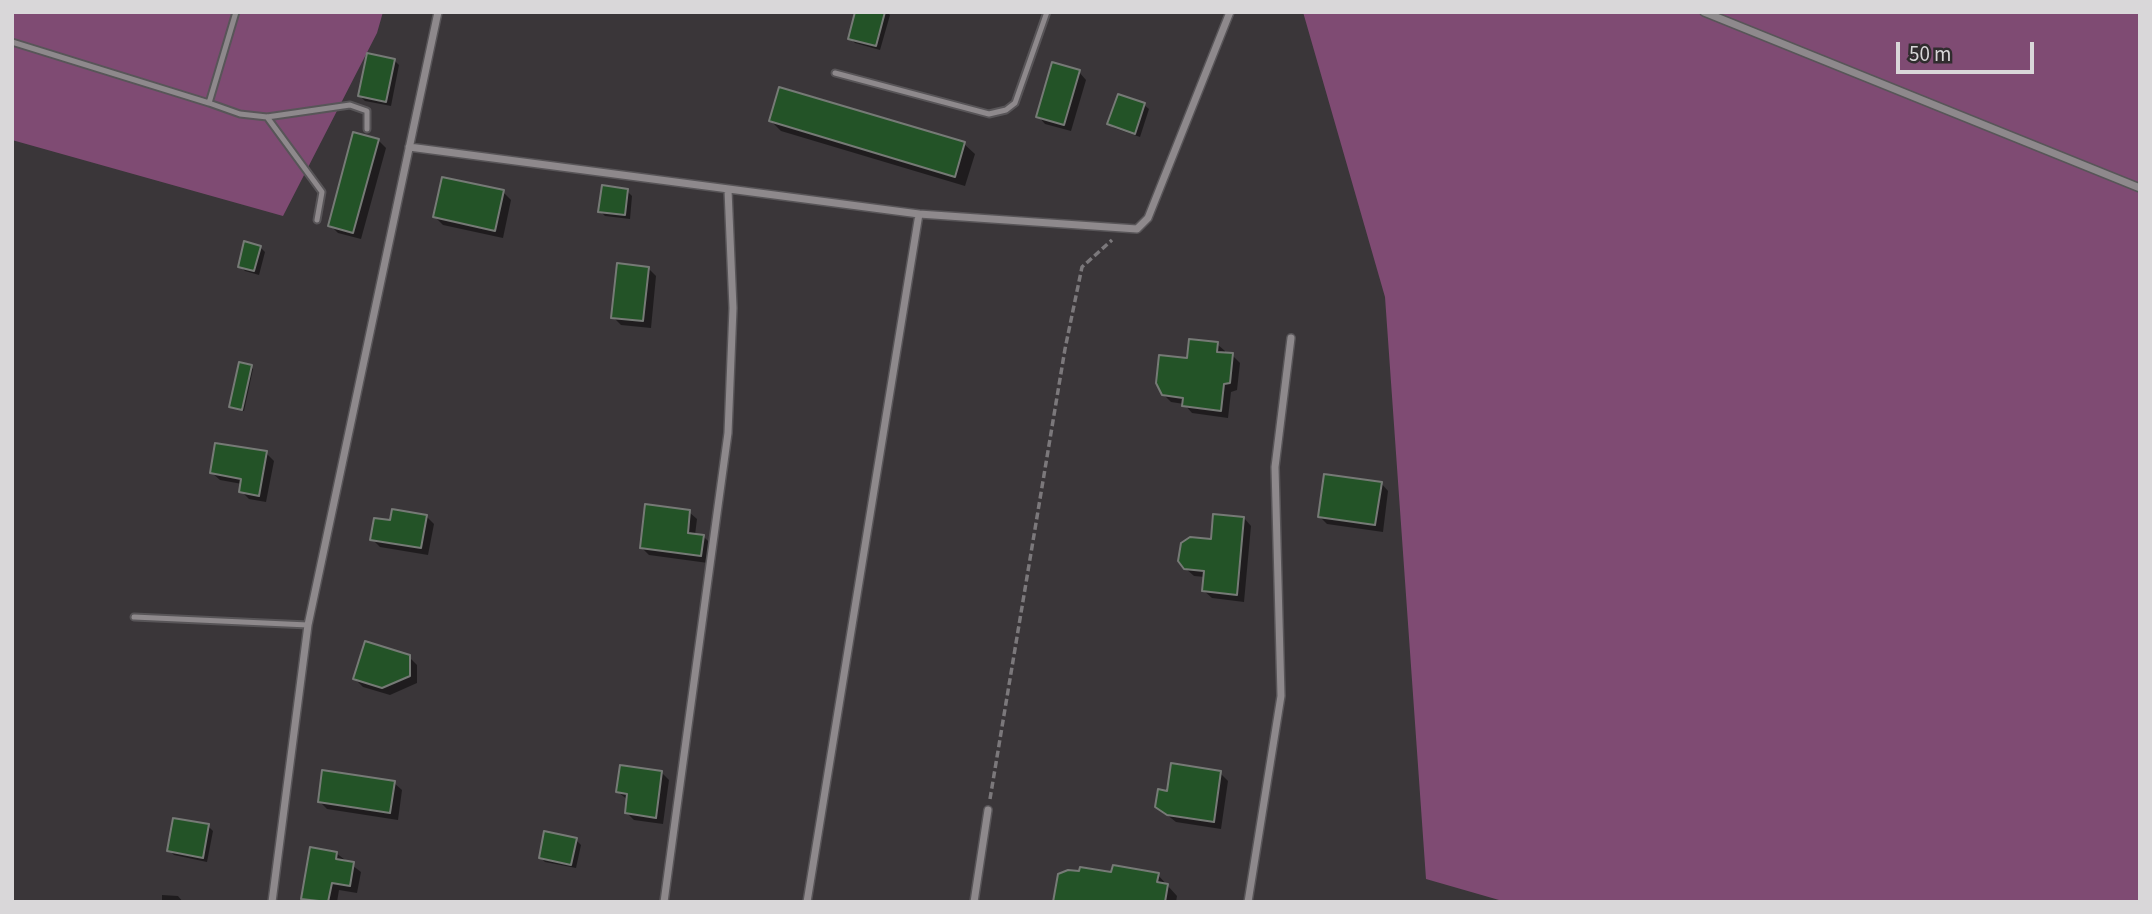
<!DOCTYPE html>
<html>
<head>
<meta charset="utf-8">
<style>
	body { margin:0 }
	#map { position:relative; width:2152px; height:914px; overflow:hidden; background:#3a3639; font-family:"Source Sans 3",sans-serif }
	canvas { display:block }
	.frame { position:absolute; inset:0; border:14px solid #d9d7d9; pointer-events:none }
	.scale { position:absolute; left:1896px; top:42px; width:138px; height:32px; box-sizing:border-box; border:4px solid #d9d7d9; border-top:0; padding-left:9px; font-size:21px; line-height:24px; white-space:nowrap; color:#d9d7d9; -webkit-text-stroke:5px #302c2e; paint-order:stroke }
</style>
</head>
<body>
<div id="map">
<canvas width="2152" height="914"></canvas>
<div class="frame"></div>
<div class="scale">50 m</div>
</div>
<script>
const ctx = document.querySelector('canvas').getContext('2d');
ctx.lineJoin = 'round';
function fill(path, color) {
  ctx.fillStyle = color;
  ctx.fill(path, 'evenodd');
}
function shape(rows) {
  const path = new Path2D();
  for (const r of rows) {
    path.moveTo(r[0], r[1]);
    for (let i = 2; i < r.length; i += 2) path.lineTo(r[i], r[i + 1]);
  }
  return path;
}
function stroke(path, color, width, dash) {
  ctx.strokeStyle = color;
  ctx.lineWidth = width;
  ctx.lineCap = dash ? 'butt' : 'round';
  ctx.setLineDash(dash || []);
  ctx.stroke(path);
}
fill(shape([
	[12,12,383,12,377,33,283,216,12,140],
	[1303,12,2140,12,2140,902,1506,902,1426,879,1385,297]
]), '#7f4b73');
fill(shape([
	[857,12,887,12,890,15,880,50,855,43,850,38],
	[394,60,399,65,391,106,365,101,360,96],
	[1079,72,1086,80,1071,131,1045,124,1038,116],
	[1144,105,1149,109,1140,137,1114,128,1109,124],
	[771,121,964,144,975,154,965,186,781,131],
	[378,140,386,148,361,239,338,233,330,225],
	[627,191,632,196,630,219,605,216,600,211],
	[503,192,511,200,503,238,443,225,435,217],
	[260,247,265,252,259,275,245,271,240,266],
	[648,268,656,276,651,328,621,325,613,317],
	[1217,344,1225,351,1225,354,1232,355,1240,363,1237,390,1231,392,1228,418,1192,413,1184,404,1171,402,1163,394,1189,360],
	[251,367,253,369,244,411,233,408,231,406],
	[266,453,274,461,266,502,249,499,241,491,242,484,220,480,212,473],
	[1381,483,1388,491,1383,532,1327,524,1319,516],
	[689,512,697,519,695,535,703,536,711,544,708,563,649,555,642,548],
	[426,516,434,524,428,555,380,547,372,539,392,522],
	[1244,518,1251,526,1244,602,1212,598,1204,591,1205,577,1194,576,1185,568,1212,541],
	[409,657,417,665,417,683,390,695,363,687,355,679],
	[661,772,669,780,663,824,634,820,627,813,628,800,618,792],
	[1220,773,1228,781,1221,829,1176,822,1157,807,1168,793],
	[394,783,402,790,398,820,327,809,319,801],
	[208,826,213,831,207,862,174,855,169,850],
	[576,840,581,845,576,868,545,862,540,857],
	[336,853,361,872,357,893,339,890,337,902,306,902,303,899],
	[1116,875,1158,875,1177,896,1176,902,1055,902],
	[162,895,178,896,183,902,134,902,162,901]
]), '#0007');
const building = shape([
	[855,12,885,12,876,46,848,39,855,12],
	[367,53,395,59,386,102,358,96,367,53],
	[1052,62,1080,70,1064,125,1036,117,1052,62],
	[779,87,965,142,955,177,769,121,779,87],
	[1118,94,1145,103,1135,134,1107,124,1118,94],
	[353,132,379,139,353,233,328,226,353,132],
	[442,177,504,190,495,231,433,217,442,177],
	[602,185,628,189,625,215,598,212,602,185],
	[244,241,261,246,254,271,238,267,244,241],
	[617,263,649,267,643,321,611,318,617,263],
	[1189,339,1218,342,1217,352,1233,353,1230,383,1224,384,1221,411,1182,406,1183,398,1162,395,1156,383,1159,355,1187,358,1189,339],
	[239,362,252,365,242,410,229,407,239,362],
	[215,443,267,451,259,496,239,492,241,479,210,473,215,443],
	[1324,474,1382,482,1375,525,1318,517,1324,474],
	[645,504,690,510,688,533,704,535,701,556,640,548,645,504],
	[392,509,427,515,421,548,370,540,374,518,390,520,392,509],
	[1213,514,1244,517,1237,595,1202,591,1204,571,1184,569,1178,561,1181,543,1190,537,1211,539,1213,514],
	[365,641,410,655,410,676,382,688,353,679,365,641],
	[1171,763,1221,771,1214,822,1167,815,1155,807,1158,789,1167,791,1171,763],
	[620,765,662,771,656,818,625,813,627,794,616,792,620,765],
	[322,770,395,781,390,813,318,802,322,770],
	[173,818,209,824,203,858,167,851,173,818],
	[544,831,577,838,571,865,539,858,544,831],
	[310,847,337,852,336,859,354,862,350,886,332,883,328,902,301,899,310,847],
	[1113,865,1159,873,1157,882,1168,884,1165,902,1053,902,1058,874,1068,870,1079,871,1080,867,1111,872,1113,865]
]);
fill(building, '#235327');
stroke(building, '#767a76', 2);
const service = shape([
	[12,42,209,103,236,12],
	[835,73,989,114,1006,110,1015,103,1047,12],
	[209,103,240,114,267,117,350,105,367,111,367,129],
	[267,117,322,192,317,220],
	[134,617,308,625]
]);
const minor = shape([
	[1704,12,2140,188],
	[409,147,919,214,1137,229,1148,218,1230,12],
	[272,902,308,625,438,12],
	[664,902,728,433,733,308,728,190],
	[807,902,919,214],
	[974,902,988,810],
	[1248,902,1281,696,1275,467,1291,338]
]);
stroke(service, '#585558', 9);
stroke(minor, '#585558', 10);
stroke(shape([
	[990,799,1065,349,1082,267,1112,240]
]), '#7b787b', 3.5, [7, 3.5]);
stroke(service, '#8e898c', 5);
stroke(minor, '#8e898c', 7);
</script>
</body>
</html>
